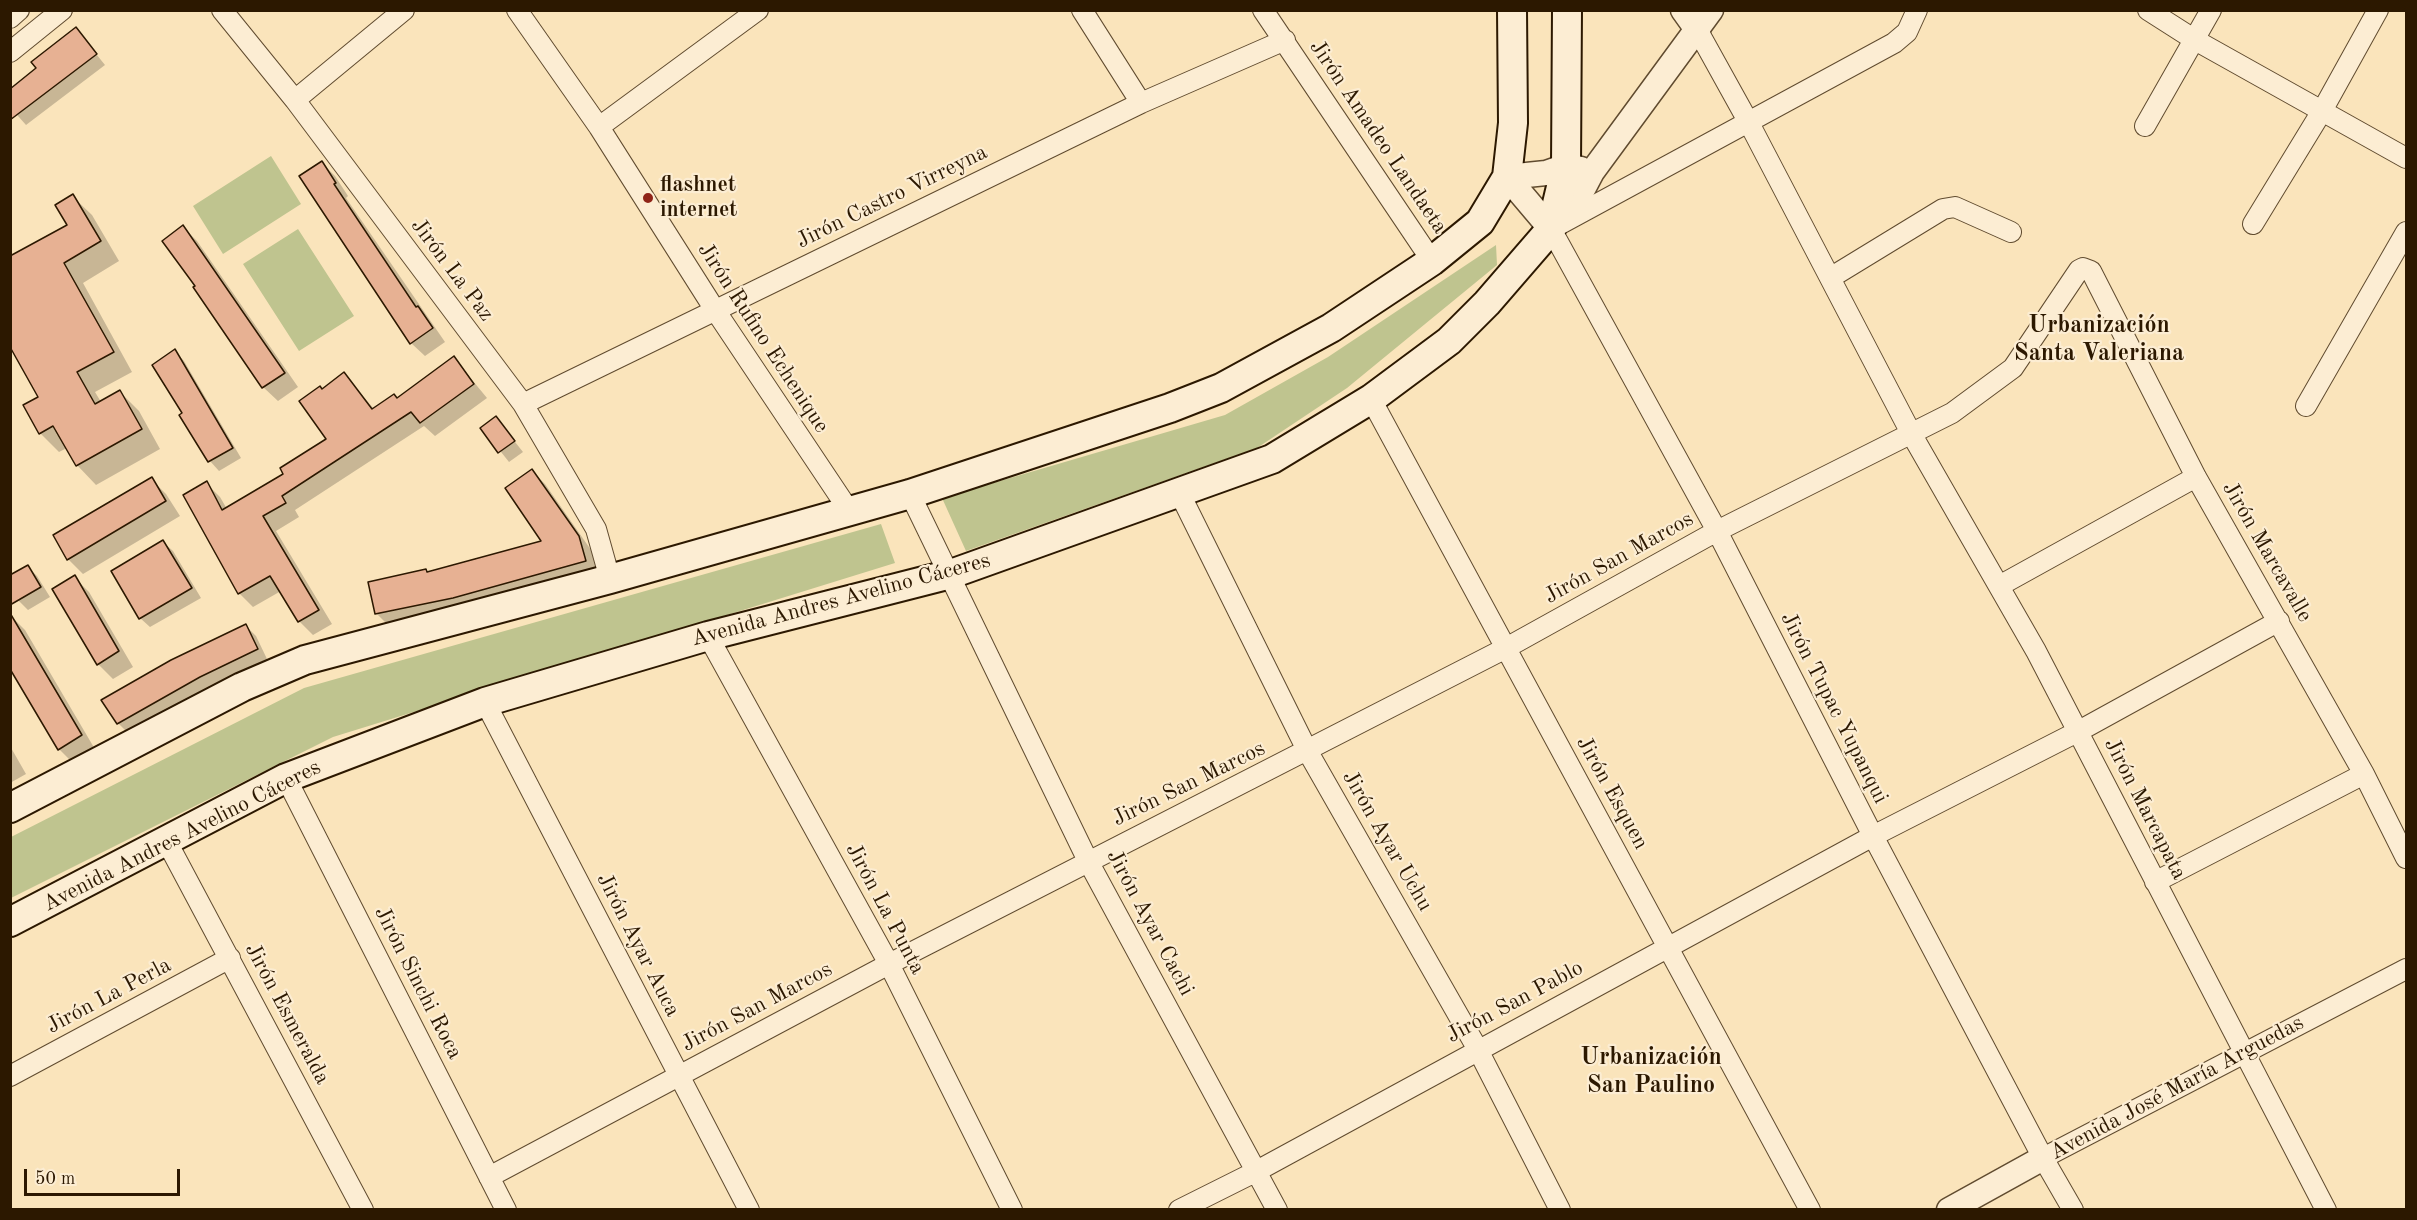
<!DOCTYPE html>
<html>
<head>
<meta charset="utf-8">
<style>
	body { margin:0 }
	#map { position:relative; width:2417px; height:1220px; overflow:hidden; background:#fae4bb; font-family:"Old Standard TT",serif }
	canvas { display:block }
	.frame { position:absolute; inset:0; border:12px solid #2c1800; pointer-events:none }
	.scale { position:absolute; left:24px; top:1169px; width:156px; height:27px; box-sizing:border-box; border:3px solid #2c1800; border-top:0; padding-left:8px; font-size:18px; line-height:21px; white-space:nowrap; color:#2c1800; -webkit-text-stroke:4px #fcedd3; paint-order:stroke }
</style>
</head>
<body>
<div id="map">
<canvas width="2417" height="1220"></canvas>
<div class="frame"></div>
<div class="scale">50 m</div>
</div>
<script>
const ctx = document.querySelector('canvas').getContext('2d');
ctx.lineJoin = 'round';
function fill(path, color) {
  ctx.fillStyle = color;
  ctx.fill(path, 'evenodd');
}
function shape(rows) {
  const path = new Path2D();
  for (const r of rows) {
    path.moveTo(r[0], r[1]);
    for (let i = 2; i < r.length; i += 2) path.lineTo(r[i], r[i + 1]);
  }
  return path;
}
function stroke(path, color, width, dash) {
  ctx.strokeStyle = color;
  ctx.lineWidth = width;
  ctx.lineCap = dash ? 'butt' : 'round';
  ctx.setLineDash(dash || []);
  ctx.stroke(path);
}
function label(font, color, halo, rows, align = 'center') {
  ctx.font = font + ' "Old Standard TT",serif';
  ctx.lineWidth = 4.5;
  ctx.setLineDash([]);
  ctx.textBaseline = 'middle';
  ctx.strokeStyle = halo;
  ctx.fillStyle = color;
  for (const [text, x, y, turn = 0] of rows) {
    ctx.save();
    ctx.translate(x, y);
    ctx.rotate((+turn || 0) * Math.PI / 180);
    ctx.textAlign = isNaN(turn) ? turn : align;
    if (halo) ctx.strokeText(text, 0, 0);
    ctx.fillText(text, 0, 0);
    ctx.restore();
  }
}
fill(shape([
	[271,156,301,204,223,254,193,206],
	[298,229,354,316,299,351,243,264],
	[1496,245,1497,265,1347,388,1257,448,966,551,942,498,1225,415,1328,357],
	[881,524,895,563,333,737,11,898,11,837,304,688]
]), '#bfc48f');
fill(shape([
	[76,29,105,65,26,125,10,107,39,69],
	[322,163,335,176,348,196,346,198,445,342,425,356,411,343],
	[72,196,92,215,119,261,83,283,132,372,95,392,101,402,120,392,139,411,160,449,96,485,77,465,67,448,59,452,40,433,40,397],
	[183,227,197,241,298,387,278,401,263,387,195,288,197,286],
	[175,351,184,361,241,458,219,471,210,461,181,415,184,413],
	[454,358,487,398,435,436,424,426,295,510,299,517,276,531,332,624,313,635,299,621,281,591,253,607,239,593,206,483,220,497,227,509,286,474,328,439,322,391,344,374,374,409,397,399],
	[496,418,523,452,509,462,482,428],
	[532,471,545,484,591,550,598,574,389,626,376,613,426,571,428,573,544,541],
	[151,479,166,494,180,516,83,574,68,559],
	[163,542,173,551,201,598,150,627,140,618],
	[28,567,37,576,50,597,28,610,18,600],
	[74,577,89,592,133,667,113,679,98,664],
	[10,615,25,630,96,751,74,764,59,749],
	[246,626,256,636,267,659,128,733,118,723],
	[10,746,26,774,10,783]
]), '#0003');
const building = shape([
	[76,27,97,54,10,120,10,89,36,68,31,62,76,27],
	[322,161,336,183,334,184,416,307,418,306,433,328,410,344,299,176,322,161],
	[73,194,101,241,64,263,114,352,77,372,95,404,120,390,142,429,76,466,53,426,39,434,23,405,38,397,10,347,10,256,67,225,55,205,73,194],
	[183,225,285,373,262,388,193,287,195,286,162,241,183,225],
	[175,349,233,448,208,462,179,415,182,413,152,365,175,349],
	[454,356,474,384,420,423,411,412,282,496,286,503,263,516,319,610,298,622,270,576,238,594,183,495,207,481,222,510,283,474,280,468,326,439,299,401,320,386,322,389,344,372,372,409,394,394,397,398,454,356],
	[496,416,515,441,498,453,480,428,496,416],
	[532,469,579,536,586,561,453,598,375,614,368,582,426,569,427,572,541,541,505,488,532,469],
	[152,477,166,501,67,560,53,535,152,477],
	[163,540,192,588,139,619,111,571,163,540],
	[28,565,41,587,10,605,10,575,28,565],
	[75,575,119,651,97,665,52,589,75,575],
	[10,613,82,735,58,750,10,669,10,613],
	[246,624,258,649,200,677,117,724,101,700,171,660,246,624]
]);
fill(building, '#e7b193');
stroke(building, '#2c1800', 1.5);
const minor = shape([
	[222,10,295,100,523,404,596,529,610,579],
	[517,10,599,127,715,310,850,512],
	[1082,10,1141,103],
	[1263,10,1432,261],
	[1917,10,1907,32,1894,43,1551,229,1717,531,1873,836,2043,1158,2073,1210],
	[2148,10,2195,40,2406,158],
	[10,18,19,10],
	[1698,31,1749,123,1912,435,2036,651,2326,1210],
	[10,52,62,10],
	[295,100,404,10],
	[2145,126,2211,10],
	[599,127,758,10],
	[2253,224,2322,111,2378,10],
	[1830,278,1943,209,1955,207,2011,232],
	[1371,399,1810,1210],
	[523,404,1141,103,1285,40],
	[2306,406,2406,232],
	[1179,492,1308,752,1477,1048,1560,1210],
	[910,494,1088,861,1277,1210],
	[1999,586,2196,477],
	[708,636,889,964,1012,1210],
	[485,702,749,1210],
	[286,778,506,1210],
	[167,842,363,1210],
	[2155,882,2364,774],
	[10,1076,230,958],
	[2043,1158,2406,969],
	[489,1177,889,964,1506,648,1717,531,1952,413,2013,368,2079,270,2083,268,2091,271,2196,477,2364,774,2406,858],
	[1179,1210,1255,1172,1873,836,2079,731,2279,621]
]);
const tertiary = shape([
	[1683,10,1698,31],
	[1507,177,1551,229,1581,193,1592,172,1711,10],
	[1507,177,1546,173,1566,166,1581,169],
	[1949,1210,2043,1158]
]);
const secondary = shape([
	[10,808,242,687,305,660,610,579,910,494,1170,408,1221,388,1331,328,1432,261,1480,222,1507,177,1513,123,1512,10],
	[10,922,286,778,485,702,708,636,951,574,1272,459,1371,399,1449,341,1487,303,1551,229,1566,166,1567,10]
]);
stroke(minor, '#604b2f', 22);
stroke(tertiary, '#604b2f', 27);
stroke(secondary, '#2c1800', 32);
stroke(minor, '#fcedd3', 20);
stroke(tertiary, '#fcedd3', 24);
stroke(secondary, '#fcedd3', 28);
for (const [x, y, r, color] of [
	[648,198,6,"#8f2418"]
]) {
  const dot = new Path2D();
  dot.arc(x, y, r, 0, 2 * Math.PI);
  ctx.fillStyle = color;
  ctx.fill(dot);
  stroke(dot, '#fcedd3', 2);
}
label('22px', '#2c1800', '#fcedd3', [
	["Jirón Amadeo Landaeta",1378,137,56],
	["Jirón Castro Virreyna",892,197,-26],
	["Jirón La Paz",452,270,53],
	["Jirón Rufino Echenique",763,338,57],
	["Jirón Marcavalle",2267,552,60],
	["Jirón San Marcos",1619,558,-29],
	["Avenida Andres Avelino Cáceres",841,600,-15],
	["Jirón Tupac Yupanqui",1834,708,63],
	["Jirón San Marcos",1189,784,-26],
	["Jirón Esquen",1612,793,61],
	["Jirón Marcapata",2145,809,63],
	["Avenida Andres Avelino Cáceres",182,836,-27],
	["Jirón Ayar Uchu",1387,841,60],
	["Jirón La Punta",885,909,62],
	["Jirón Ayar Cachi",1150,923,62],
	["Jirón Ayar Auca",638,945,63],
	["Jirón Sinchi Roca",418,983,63],
	["Jirón La Perla",109,996,-28],
	["Jirón San Pablo",1515,1002,-28],
	["Jirón San Marcos",757,1007,-28],
	["Jirón Esmeralda",287,1014,62],
	["Avenida José María Arguedas",2177,1088,-28]
]);
label('bold 22px', '#2c1800', '#fcedd3', [
	["flashnet",660,185],
	["internet",660,210]
], 'left');
label('bold 24px', '#2c1800', '#fcedd3', [
	["Urbanización",2099,326],
	["Santa Valeriana",2099,354],
	["Urbanización",1651,1058],
	["San Paulino",1651,1086]
]);
</script>
</body>
</html>
